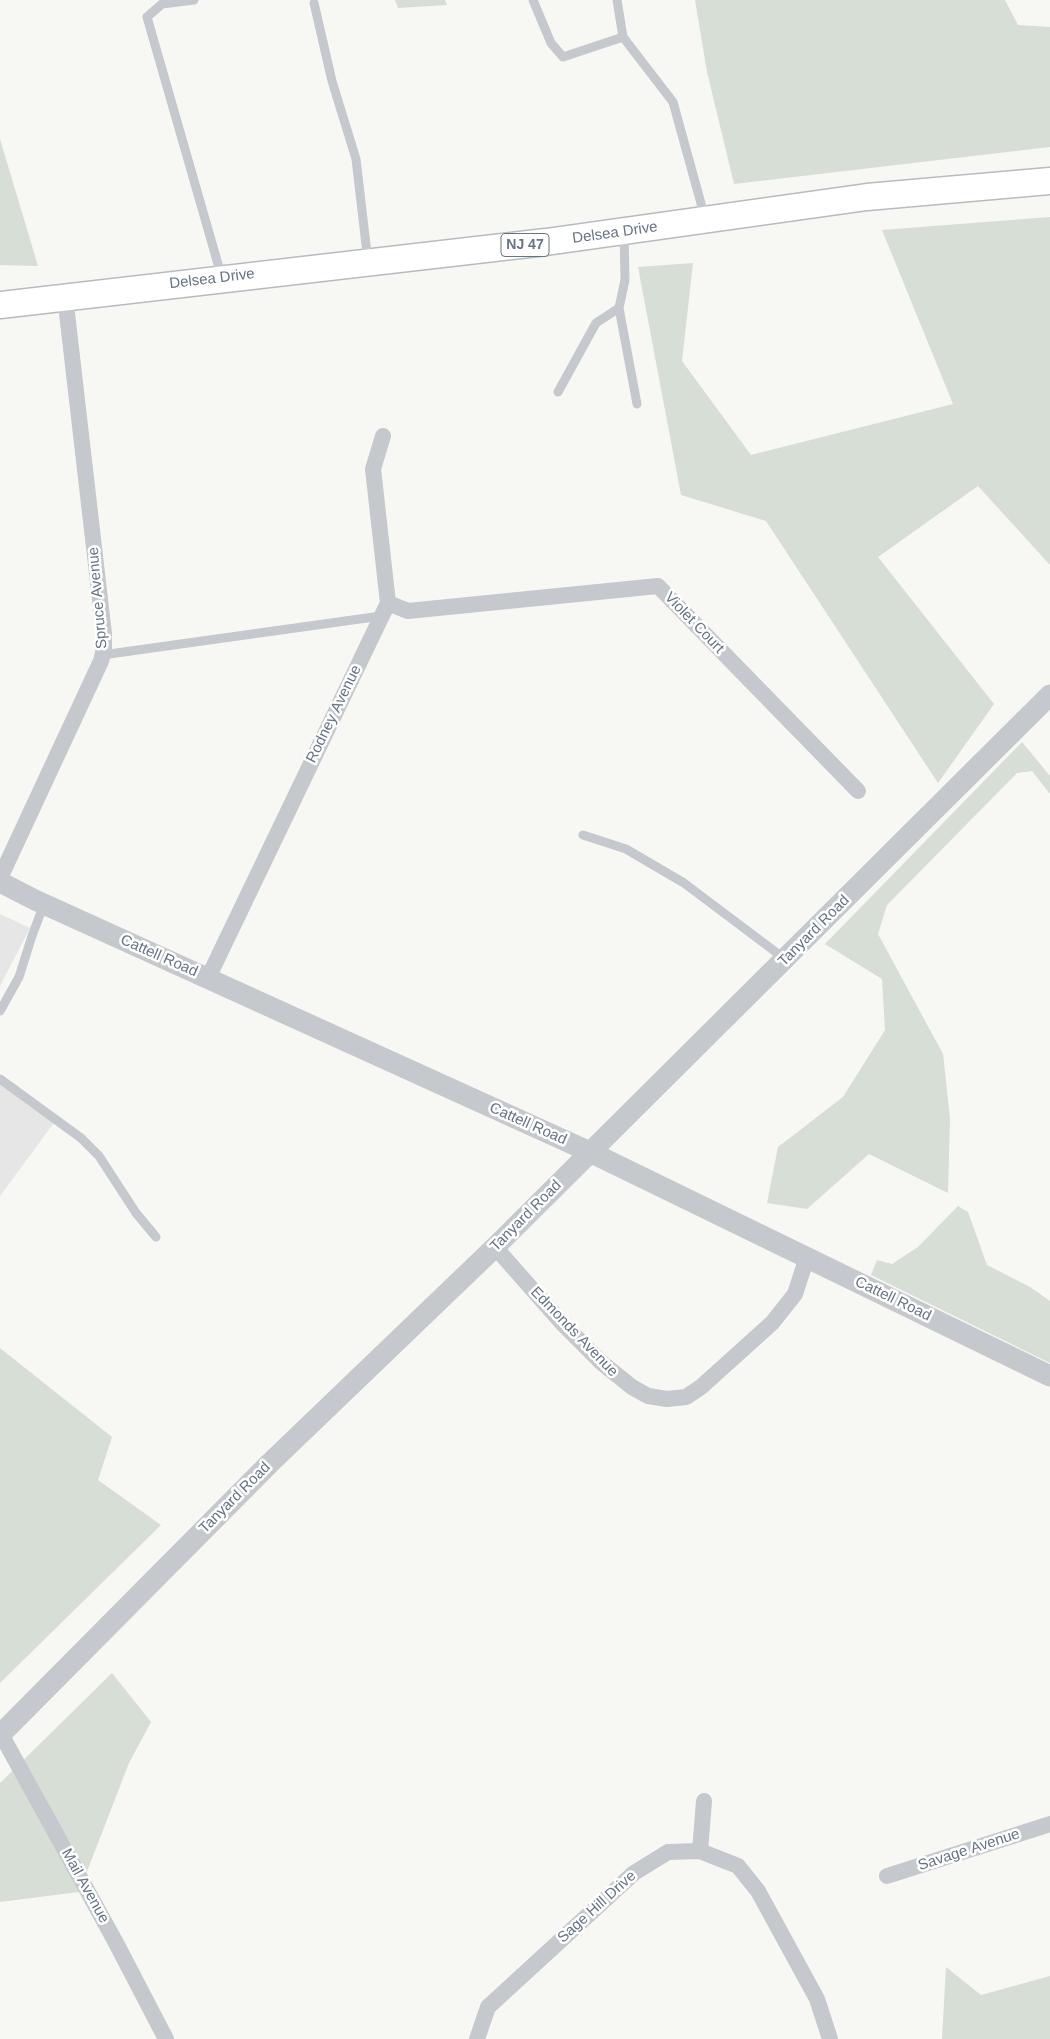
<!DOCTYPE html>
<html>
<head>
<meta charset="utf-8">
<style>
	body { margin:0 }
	canvas { display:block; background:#f7f7f4 }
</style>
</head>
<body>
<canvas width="1050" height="2039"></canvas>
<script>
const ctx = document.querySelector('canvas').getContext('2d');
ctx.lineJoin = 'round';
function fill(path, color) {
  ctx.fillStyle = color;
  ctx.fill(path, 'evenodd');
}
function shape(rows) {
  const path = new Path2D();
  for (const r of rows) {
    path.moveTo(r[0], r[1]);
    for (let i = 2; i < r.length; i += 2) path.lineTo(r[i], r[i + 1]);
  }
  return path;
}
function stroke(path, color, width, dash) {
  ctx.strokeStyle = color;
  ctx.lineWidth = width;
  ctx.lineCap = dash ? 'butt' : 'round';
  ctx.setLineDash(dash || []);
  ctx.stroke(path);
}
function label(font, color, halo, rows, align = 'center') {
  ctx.font = font + ' Arial,sans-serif';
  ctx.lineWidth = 5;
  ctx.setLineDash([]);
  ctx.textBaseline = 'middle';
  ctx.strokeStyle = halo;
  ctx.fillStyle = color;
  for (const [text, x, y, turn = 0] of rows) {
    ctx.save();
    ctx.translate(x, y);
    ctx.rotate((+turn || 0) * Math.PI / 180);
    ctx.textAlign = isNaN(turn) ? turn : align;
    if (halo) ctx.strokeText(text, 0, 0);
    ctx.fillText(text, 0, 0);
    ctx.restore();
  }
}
fill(shape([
	[0,914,30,928,0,986],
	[0,1081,56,1120,0,1196]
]), '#e5e6e5');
fill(shape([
	[395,0,445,0,447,5,398,8],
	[695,0,1005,0,1018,25,1050,27,1050,147,734,184,707,72],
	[0,139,38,266,0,265],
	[1050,217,1050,565,978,486,878,557,994,704,938,783,766,521,681,495,638,267,693,263,682,361,751,455,953,404,882,230],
	[1022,742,1050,776,1050,794,1032,771,1017,773,887,905,878,934,943,1054,950,1118,948,1193,869,1154,807,1209,767,1203,778,1147,843,1097,885,1030,882,979,825,944],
	[958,1206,968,1212,987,1265,1030,1287,1050,1301,1050,1363,871,1275,877,1260,892,1264,918,1247],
	[0,1348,112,1437,98,1480,161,1525,0,1683],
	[112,1673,151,1722,129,1763,79,1892,0,1902,0,1783],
	[946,1967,981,1995,1050,1976,1050,2039,942,2039]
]), '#d7ded5');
const primary = shape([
	[0,305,546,242,867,197,1050,181]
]);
stroke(primary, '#b8bbc0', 29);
stroke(shape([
	[194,0,162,4,147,17,222,278],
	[533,0,551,43,563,57,623,37],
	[617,0,623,37,673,102,705,218],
	[314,3,332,81,356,159,368,262],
	[619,308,637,404],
	[558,392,596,323,619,308,625,280,624,234],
	[102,655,381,616],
	[583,835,626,849,684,883,785,959],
	[0,1011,19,977,32,936,44,904],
	[0,1079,81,1138,99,1156,136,1213,156,1237]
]), '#c5c8cc', 9);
stroke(shape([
	[388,603,408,611,658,586,858,791],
	[0,878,101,661,104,649,104,634,65,296],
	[208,978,388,603,373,469,383,436],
	[495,1247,562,1323,602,1363,632,1387,648,1396,667,1399,686,1397,701,1387,772,1323,795,1294,807,1257],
	[1,1734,115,1941,166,2039],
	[700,1851,704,1801],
	[887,1876,1050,1824],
	[477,2039,488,2007,634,1873,668,1852,700,1851,738,1866,758,1891,817,1999,830,2039]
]), '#c5c8cc', 16);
stroke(shape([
	[0,882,35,900,590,1152,1050,1376],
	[0,1735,270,1463,495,1247,1050,695]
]), '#c5c8cc', 21);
stroke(primary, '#fff', 26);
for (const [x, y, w] of [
	[525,245,48]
]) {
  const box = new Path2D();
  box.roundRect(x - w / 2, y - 11.5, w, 23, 4);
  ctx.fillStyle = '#fff';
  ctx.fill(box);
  stroke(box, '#667485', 1);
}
label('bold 14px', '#667485', null, [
	["NJ 47",525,245]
]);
label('15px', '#667485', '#fff', [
	["Delsea Drive",615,233,-8],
	["Delsea Drive",212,279,-7],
	["Spruce Avenue",98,598,-95],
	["Violet Court",694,623,46],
	["Rodney Avenue",334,714,-64],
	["Tanyard Road",814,931,-45],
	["Cattell Road",159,956,24],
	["Cattell Road",528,1124,24],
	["Tanyard Road",526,1216,-45],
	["Cattell Road",893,1299,26],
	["Edmonds Avenue",574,1332,46],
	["Tanyard Road",235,1498,-45],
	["Savage Avenue",969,1850,-18],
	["Mail Avenue",85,1886,61],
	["Sage Hill Drive",597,1907,-42]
]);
</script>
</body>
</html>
